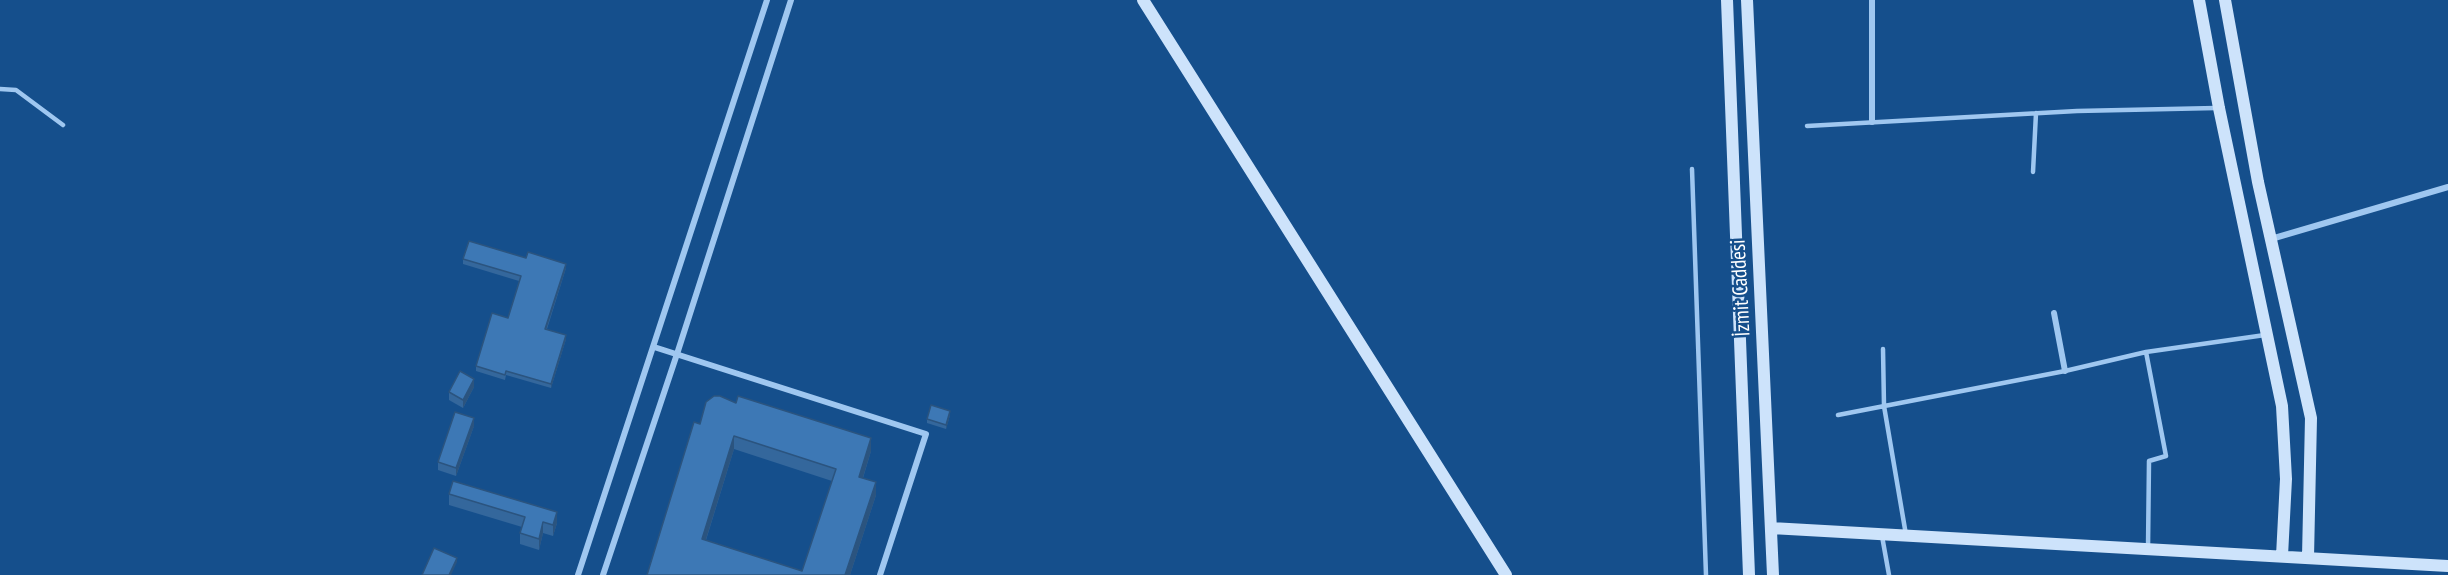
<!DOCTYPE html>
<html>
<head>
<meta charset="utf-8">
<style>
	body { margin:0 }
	canvas { display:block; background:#154f8c }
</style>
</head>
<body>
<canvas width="2448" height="575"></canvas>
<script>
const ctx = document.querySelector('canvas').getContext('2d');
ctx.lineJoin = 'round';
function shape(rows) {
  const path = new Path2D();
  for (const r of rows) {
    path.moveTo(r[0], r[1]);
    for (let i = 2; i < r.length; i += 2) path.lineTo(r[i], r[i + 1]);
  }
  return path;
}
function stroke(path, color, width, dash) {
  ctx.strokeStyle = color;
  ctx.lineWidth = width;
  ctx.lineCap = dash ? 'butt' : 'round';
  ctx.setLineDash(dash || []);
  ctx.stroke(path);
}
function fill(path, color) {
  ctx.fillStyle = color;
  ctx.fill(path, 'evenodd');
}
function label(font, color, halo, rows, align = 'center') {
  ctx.font = font + ' "PT Sans Narrow",sans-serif';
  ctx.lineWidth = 5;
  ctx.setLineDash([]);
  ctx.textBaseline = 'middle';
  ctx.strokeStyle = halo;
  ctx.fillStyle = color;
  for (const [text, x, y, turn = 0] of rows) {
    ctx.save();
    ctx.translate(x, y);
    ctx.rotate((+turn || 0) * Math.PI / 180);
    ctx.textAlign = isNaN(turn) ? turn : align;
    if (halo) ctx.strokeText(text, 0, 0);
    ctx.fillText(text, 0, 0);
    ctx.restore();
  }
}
stroke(shape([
	[0,89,16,90,63,125],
	[1807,126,2077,111,2216,108],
	[1692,169,1706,575],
	[2033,172,2036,113],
	[1883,349,1884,406,1906,535],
	[2146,352,2265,335],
	[1838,415,2065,371,2146,352,2166,456,2149,461,2148,548],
	[1882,536,1889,575]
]), '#9fc7f0', 4.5);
stroke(shape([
	[1872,122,1872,0],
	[2271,239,2448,187],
	[2054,313,2065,371],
	[654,347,926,434,880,575],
	[578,575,767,0],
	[603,575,677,354,791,0]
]), '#9fc7f0', 6);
stroke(shape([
	[1143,0,1506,575],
	[1727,0,1749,575],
	[1747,0,1773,575],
	[2199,0,2219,108,2282,406,2286,479,2282,556],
	[2225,0,2258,182,2311,418,2308,557],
	[1771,528,2448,566]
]), '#cde3fb', 12);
fill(shape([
	[526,258,566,268,547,329,566,339,551,388,506,375,505,380,476,371,476,366,508,318,519,281,463,264,463,259],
	[474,387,463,408,449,400,449,392],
	[736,403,871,451,863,478,876,495,850,575,647,575,700,424],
	[734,449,832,481,802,571,706,540],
	[950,415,946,429,927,423,927,419],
	[474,426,456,476,438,470,438,462],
	[449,494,557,523,553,536,543,533,539,550,520,544,520,533,522,527,449,505]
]), '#34679c');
fill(shape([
	[566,264,566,268,545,333,545,329],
	[566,335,566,339,551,388,551,384],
	[474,379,474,387,463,408,463,400],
	[950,411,950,415,946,429,946,425],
	[474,418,474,426,456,476,456,468],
	[734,436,734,449,702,552,702,539],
	[871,438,871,451,859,490,859,477],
	[876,482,876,495,850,575,845,575],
	[557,512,557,523,553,536,553,525],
	[543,522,543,533,539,550,539,539],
	[457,558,457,562,451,575,449,575]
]), '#2b547f');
const building = shape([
	[469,241,526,258,528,252,566,264,545,329,566,335,551,384,506,371,505,375,476,366,492,313,508,318,521,276,463,259,469,241],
	[460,371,474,379,463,400,449,392,460,371],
	[714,396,720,396,736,403,738,396,871,438,859,477,876,482,845,575,647,575,694,422,700,424,706,402,714,396],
	[734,436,836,469,802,571,702,539,734,436],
	[931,405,950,411,946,425,927,419,931,405],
	[455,412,474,418,456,468,438,462,455,412],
	[453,481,557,512,553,525,543,522,539,539,520,533,525,517,449,494,453,481],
	[434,548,457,558,449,575,422,575,434,548]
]);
fill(building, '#3d78b5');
stroke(building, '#2b547f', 1.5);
label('21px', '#fff', '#154f8c', [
	["İzmit Caddesi",1741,288,-93]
]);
</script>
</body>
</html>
